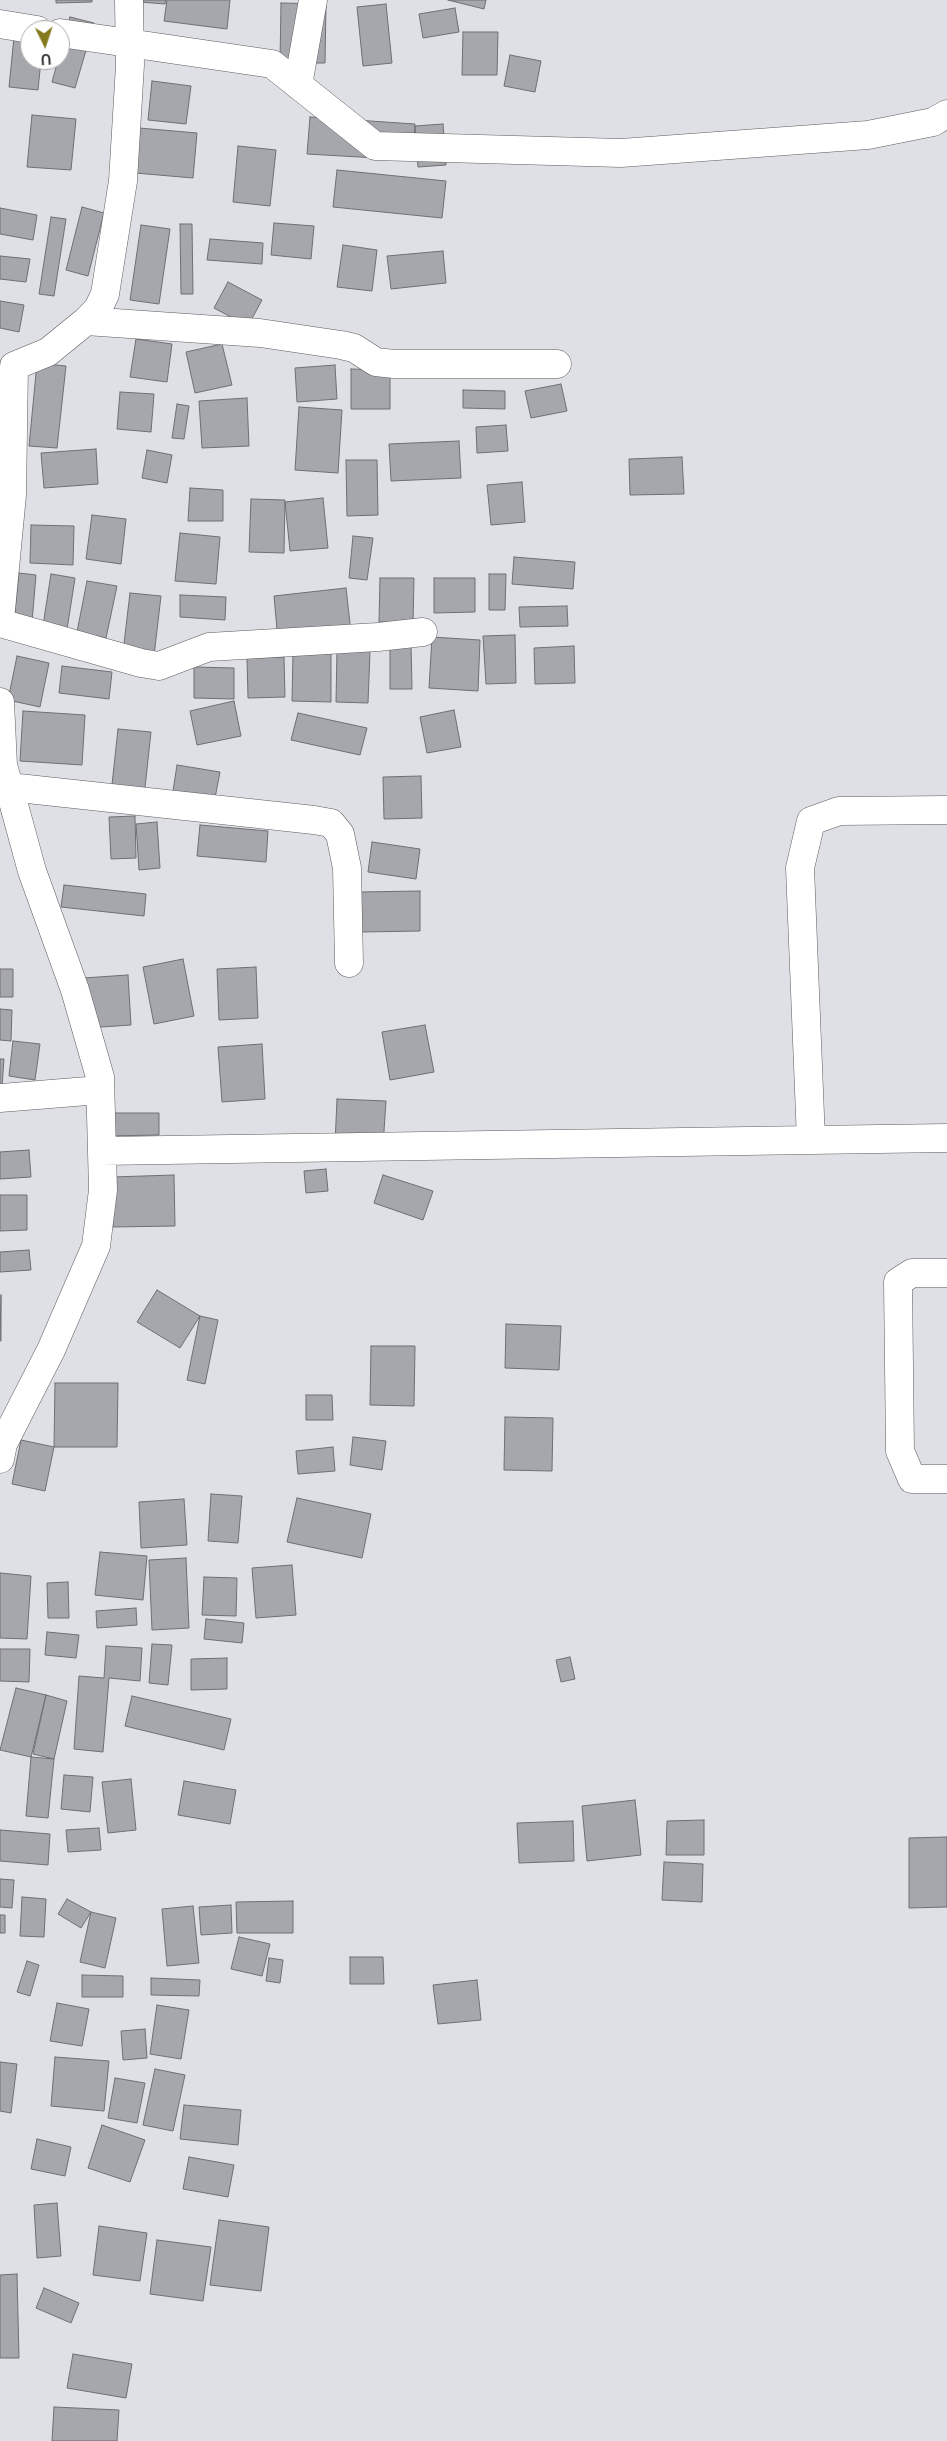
<!DOCTYPE html>
<html>
<head>
<meta charset="utf-8">
<style>
	body { margin:0 }
	#map { position:relative; width:947px; height:2441px; overflow:hidden; background:#dfe0e5; font-family:Raleway,sans-serif }
	canvas { display:block }
	.north { position:absolute; left:20px; top:20px; width:50px; height:50px; box-sizing:border-box; background:#fff; border:1px solid #aaaaab; border-radius:50%; rotate:176deg; font-size:14px; font-weight:700; line-height:20px; text-align:center; color:#2b2b2d }
	.north::after { content:''; display:block; margin:auto; width:18px; height:22px; background:#85791e; clip-path:polygon(50% 0,100% 100%,50% 72%,0 100%) }
</style>
</head>
<body>
<div id="map">
<canvas width="947" height="2441"></canvas>
<div class="north">U</div>
</div>
<script>
const ctx = document.querySelector('canvas').getContext('2d');
ctx.lineJoin = 'round';
function fill(path, color) {
  ctx.fillStyle = color;
  ctx.fill(path, 'evenodd');
}
function shape(rows) {
  const path = new Path2D();
  for (const r of rows) {
    path.moveTo(r[0], r[1]);
    for (let i = 2; i < r.length; i += 2) path.lineTo(r[i], r[i + 1]);
  }
  return path;
}
function stroke(path, color, width, dash) {
  ctx.strokeStyle = color;
  ctx.lineWidth = width;
  ctx.lineCap = dash ? 'butt' : 'round';
  ctx.setLineDash(dash || []);
  ctx.stroke(path);
}
const building = shape([
	[56,0,92,0,92,2,56,3,56,0],
	[140,0,166,0,165,4,140,2,140,0],
	[167,0,230,0,227,29,164,21,167,0],
	[448,0,486,0,484,9,448,0],
	[281,3,326,4,325,63,280,63,281,3],
	[386,4,392,63,363,66,357,7,386,4],
	[455,8,459,32,423,38,419,14,455,8],
	[70,17,94,23,75,88,52,82,58,60,60,60,70,17],
	[15,27,30,30,30,60,41,60,38,90,9,87,15,27],
	[463,32,498,32,497,75,462,75,463,32],
	[510,55,541,61,535,92,504,86,510,55],
	[152,81,191,86,186,124,148,120,152,81],
	[32,115,76,119,71,170,27,167,32,115],
	[310,117,415,124,412,160,307,154,310,117],
	[443,124,446,165,418,167,415,126,443,124],
	[139,128,197,133,193,178,135,173,139,128],
	[238,146,276,150,270,206,233,202,238,146],
	[337,170,446,181,442,218,333,207,337,170],
	[82,207,104,213,88,276,66,270,82,207],
	[0,208,37,215,33,240,0,234,0,208],
	[51,217,66,219,54,296,39,294,51,217],
	[274,223,314,226,311,259,271,255,274,223],
	[180,224,192,224,193,294,181,294,180,224],
	[141,225,170,229,159,304,130,300,141,225],
	[210,239,263,243,262,264,207,260,210,239],
	[343,245,377,250,372,291,337,287,343,245],
	[443,251,446,283,391,289,387,256,443,251],
	[0,256,30,259,26,282,0,279,0,256],
	[228,282,262,300,248,326,214,308,228,282],
	[0,301,24,305,19,332,0,328,0,301],
	[136,339,172,344,167,382,130,377,136,339],
	[222,344,232,385,195,393,186,352,222,344],
	[37,363,66,366,57,448,29,446,37,363],
	[335,365,337,399,297,402,295,368,335,365],
	[351,369,390,370,390,409,351,409,351,369],
	[561,384,567,411,531,418,525,391,561,384],
	[463,390,505,391,505,409,463,408,463,390],
	[120,392,154,394,151,432,117,429,120,392],
	[247,398,249,446,202,448,199,401,247,398],
	[177,404,189,406,184,439,172,438,177,404],
	[299,407,342,410,338,473,295,470,299,407],
	[506,425,508,451,477,453,476,427,506,425],
	[459,441,461,478,391,481,389,444,459,441],
	[96,449,98,484,44,488,41,453,96,449],
	[147,450,172,455,167,483,142,478,147,450],
	[682,457,684,494,630,495,629,459,682,457],
	[346,460,377,460,378,515,347,516,346,460],
	[522,482,525,522,491,525,487,485,522,482],
	[190,488,223,490,223,521,188,521,190,488],
	[323,498,328,548,290,551,285,502,323,498],
	[251,499,285,500,284,553,249,552,251,499],
	[92,515,126,519,121,564,86,559,92,515],
	[31,525,74,526,73,565,30,563,31,525],
	[180,533,220,537,216,584,175,581,180,533],
	[353,536,373,538,367,580,349,578,353,536],
	[514,557,575,562,573,589,512,584,514,557],
	[19,573,36,575,32,622,14,620,19,573],
	[51,574,75,578,66,636,42,632,51,574],
	[489,574,506,574,505,610,489,610,489,574],
	[380,578,414,578,413,623,379,622,380,578],
	[434,578,475,578,475,612,434,613,434,578],
	[87,581,117,586,106,638,77,632,87,581],
	[346,588,351,632,278,640,274,596,346,588],
	[130,593,161,596,154,656,123,652,130,593],
	[180,595,226,597,225,620,180,617,180,595],
	[567,606,568,626,520,627,519,607,567,606],
	[515,635,516,683,486,684,483,636,515,635],
	[432,637,480,640,478,691,429,688,432,637],
	[390,643,411,643,412,689,390,689,390,643],
	[574,646,575,683,535,684,534,648,574,646],
	[337,650,370,651,368,703,336,702,337,650],
	[293,653,331,653,331,702,292,701,293,653],
	[17,656,49,663,40,707,8,700,17,656],
	[284,657,285,697,248,698,247,658,284,657],
	[62,666,112,672,109,699,59,693,62,666],
	[194,667,234,668,234,699,194,698,194,667],
	[234,701,241,736,197,745,190,711,234,701],
	[454,710,461,747,427,753,420,717,454,710],
	[23,711,85,715,82,765,20,761,23,711],
	[298,713,367,728,360,755,291,740,298,713],
	[118,729,151,732,144,797,111,794,118,729],
	[177,765,220,772,215,798,173,791,177,765],
	[421,776,422,818,384,819,383,777,421,776],
	[135,816,136,858,111,859,109,817,135,816],
	[157,822,160,868,139,870,136,824,157,822],
	[200,825,268,831,266,862,197,856,200,825],
	[372,842,420,849,416,879,368,872,372,842],
	[64,885,146,894,144,916,61,907,64,885],
	[420,891,420,931,362,932,361,892,420,891],
	[183,959,194,1016,154,1024,143,967,183,959],
	[256,967,258,1018,219,1020,217,969,256,967],
	[0,969,13,969,13,997,0,997,0,969],
	[128,975,131,1025,86,1028,83,978,128,975],
	[0,1009,12,1010,11,1041,0,1040,0,1009],
	[425,1025,434,1072,390,1080,382,1032,425,1025],
	[13,1041,40,1044,35,1080,9,1076,13,1041],
	[262,1044,265,1099,222,1102,218,1047,262,1044],
	[0,1059,4,1059,2,1087,0,1087,0,1059],
	[337,1099,386,1101,383,1146,335,1144,337,1099],
	[106,1113,159,1113,159,1135,106,1136,106,1113],
	[29,1150,31,1177,0,1179,0,1152,29,1150],
	[326,1169,328,1191,306,1193,304,1171,326,1169],
	[174,1175,175,1226,113,1227,112,1177,174,1175],
	[383,1175,433,1191,423,1220,374,1203,383,1175],
	[0,1195,27,1195,27,1230,0,1231,0,1195],
	[29,1250,31,1270,0,1272,0,1252,29,1250],
	[157,1290,200,1316,180,1348,137,1322,157,1290],
	[1,1295,1,1341,0,1341,1,1295],
	[200,1316,218,1320,205,1384,187,1380,200,1316],
	[506,1324,561,1326,559,1370,505,1368,506,1324],
	[371,1346,415,1346,414,1406,370,1405,371,1346],
	[55,1383,118,1383,117,1447,54,1447,55,1383],
	[306,1395,332,1395,333,1420,306,1420,306,1395],
	[505,1417,553,1418,552,1471,504,1470,505,1417],
	[353,1437,386,1441,382,1470,350,1465,353,1437],
	[21,1440,54,1447,45,1491,12,1484,21,1440],
	[333,1447,335,1471,298,1474,296,1451,333,1447],
	[211,1494,242,1496,238,1543,208,1541,211,1494],
	[297,1498,371,1514,362,1558,287,1542,297,1498],
	[184,1499,187,1545,141,1548,139,1502,184,1499],
	[100,1552,147,1556,143,1600,95,1595,100,1552],
	[186,1558,189,1628,152,1630,149,1560,186,1558],
	[292,1565,296,1615,256,1618,252,1568,292,1565],
	[0,1573,31,1576,27,1639,0,1638,0,1573],
	[204,1577,237,1578,236,1616,202,1615,204,1577],
	[68,1582,69,1618,48,1618,47,1583,68,1582],
	[136,1608,137,1625,97,1628,96,1611,136,1608],
	[206,1619,244,1623,242,1643,204,1639,206,1619],
	[47,1632,79,1635,76,1658,45,1655,47,1632],
	[152,1644,172,1645,168,1685,149,1683,152,1644],
	[106,1646,142,1648,140,1681,109,1678,103,1752,74,1749,79,1676,104,1678,106,1646],
	[0,1649,30,1649,29,1682,0,1681,0,1649],
	[570,1657,575,1679,561,1682,556,1660,570,1657],
	[227,1658,227,1689,191,1690,191,1659,227,1658],
	[16,1688,46,1695,31,1757,0,1750,16,1688],
	[46,1695,67,1701,54,1759,33,1754,46,1695],
	[132,1696,231,1719,224,1750,125,1726,132,1696],
	[31,1757,54,1759,48,1818,26,1816,31,1757],
	[64,1775,93,1777,90,1812,61,1809,64,1775],
	[131,1779,136,1830,108,1833,102,1782,131,1779],
	[184,1781,236,1790,230,1824,178,1815,184,1781],
	[635,1800,641,1855,587,1861,582,1806,635,1800],
	[704,1820,704,1855,666,1855,667,1821,704,1820],
	[573,1821,574,1861,519,1863,517,1823,573,1821],
	[99,1828,101,1850,68,1852,66,1830,99,1828],
	[0,1830,50,1834,48,1865,0,1861,0,1830],
	[947,1837,947,1907,909,1908,909,1838,947,1837],
	[664,1862,703,1864,702,1902,662,1900,664,1862],
	[0,1879,14,1880,12,1908,0,1907,0,1879],
	[22,1897,46,1899,44,1937,20,1936,22,1897],
	[67,1899,91,1912,81,1928,58,1914,67,1899],
	[293,1901,293,1933,237,1933,236,1902,293,1901],
	[231,1905,232,1933,201,1935,199,1907,231,1905],
	[193,1906,199,1963,167,1966,162,1909,193,1906],
	[91,1912,116,1918,105,1968,80,1962,91,1912],
	[0,1915,5,1915,5,1933,0,1933,0,1915],
	[239,1937,270,1944,262,1976,231,1969,239,1937],
	[350,1957,383,1957,384,1984,350,1984,350,1957],
	[269,1958,283,1960,280,1983,266,1981,269,1958],
	[27,1961,39,1965,30,1996,17,1992,27,1961],
	[82,1975,123,1976,123,1997,82,1997,82,1975],
	[151,1978,200,1980,199,1996,151,1995,151,1978],
	[477,1980,481,2020,438,2024,433,1985,477,1980],
	[57,2003,89,2009,82,2046,50,2041,57,2003],
	[157,2005,189,2010,181,2059,150,2054,157,2005],
	[145,2029,147,2058,123,2060,121,2031,145,2029],
	[55,2057,109,2061,104,2111,51,2106,55,2057],
	[0,2062,17,2064,11,2113,0,2111,0,2062],
	[155,2069,185,2075,173,2131,143,2125,155,2069],
	[115,2078,145,2083,137,2123,108,2118,115,2078],
	[184,2105,241,2110,238,2145,180,2139,184,2105],
	[102,2125,145,2140,130,2182,88,2168,102,2125],
	[37,2139,71,2147,65,2176,31,2169,37,2139],
	[189,2157,234,2165,228,2197,183,2189,189,2157],
	[57,2203,61,2256,37,2258,34,2205,57,2203],
	[219,2220,269,2227,261,2291,210,2285,219,2220],
	[99,2226,147,2233,140,2281,93,2275,99,2226],
	[157,2240,211,2247,203,2301,150,2294,157,2240],
	[17,2274,19,2358,0,2358,0,2275,17,2274],
	[44,2288,79,2303,71,2323,36,2308,44,2288],
	[73,2354,132,2364,126,2398,67,2388,73,2354],
	[54,2407,119,2410,117,2441,52,2441,54,2407]
]);
fill(building, '#a6a7ac');
stroke(building, '#6e6f73', 1);
const minor = shape([
	[0,24,37,30],
	[60,33,272,64,375,146,621,153,868,135,933,122,947,114],
	[298,85,313,0],
	[86,321,260,333,341,345,354,348,376,362,394,364,557,364],
	[0,620,12,495,14,366,48,352,86,321,98,309,105,294,123,181,130,65,129,0],
	[0,623,141,663,159,666,209,647,378,637,423,632],
	[0,702,3,765,32,871,75,990,100,1077,103,1190,96,1246,51,1350,3,1444,0,1459],
	[9,787,314,820,331,823,340,834,347,868,349,963],
	[0,1098,100,1090],
	[811,1140,947,1138],
	[102,1151,811,1140,800,868,811,821,839,811,947,810],
	[947,1273,912,1273,898,1282,900,1451,912,1479,947,1479]
]);
stroke(minor, '#5b5c60', 29);
stroke(minor, '#fff', 28);
</script>
</body>
</html>
